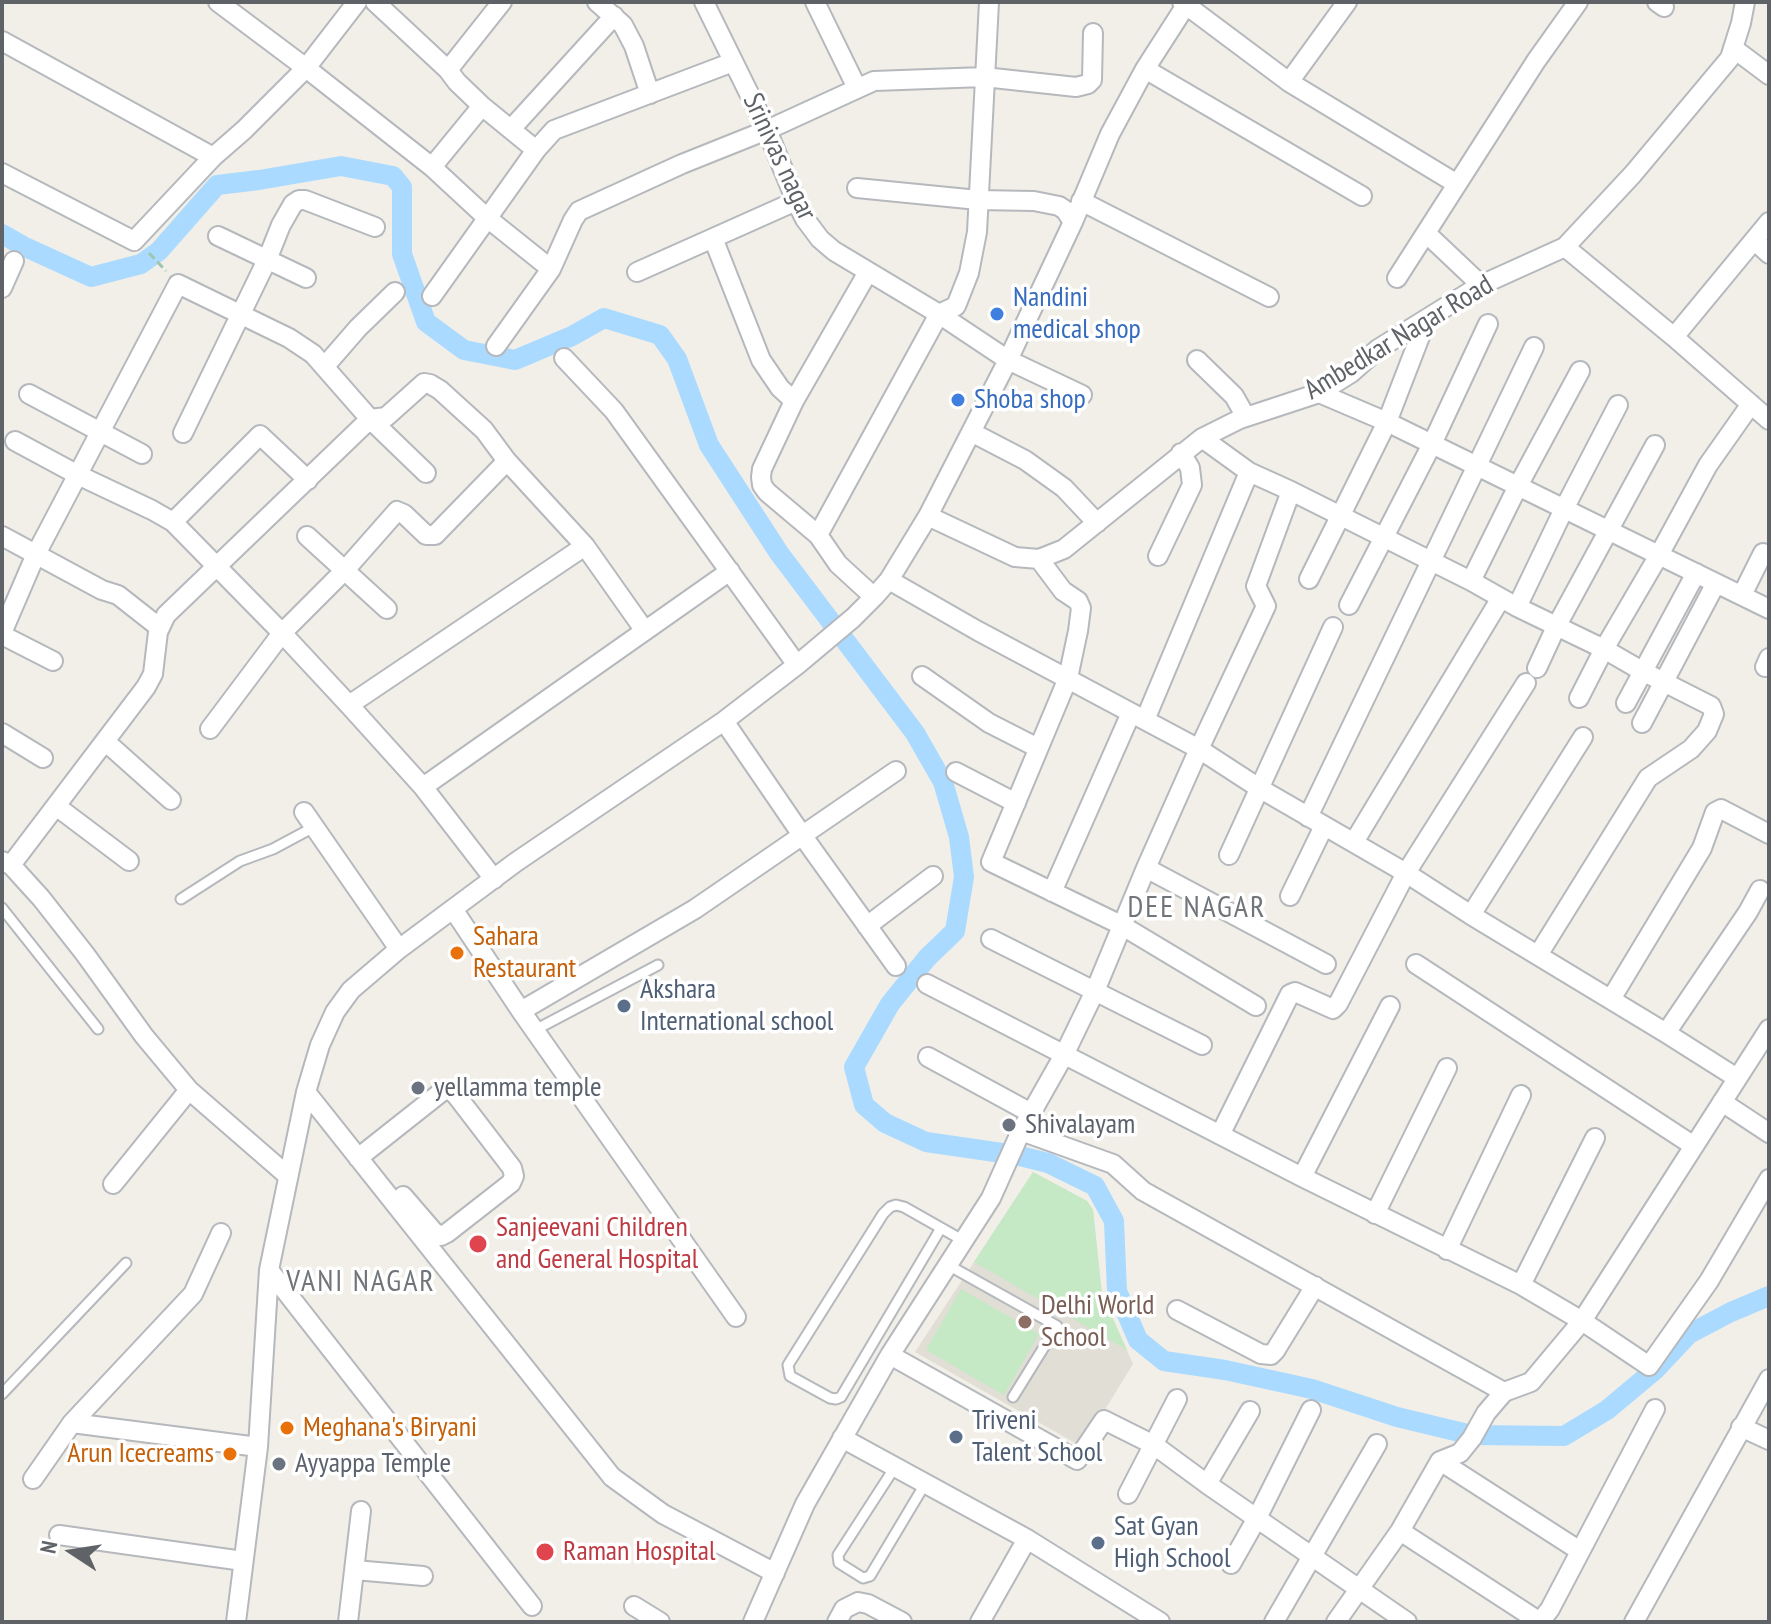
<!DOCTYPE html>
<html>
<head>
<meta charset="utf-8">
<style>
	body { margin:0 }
	#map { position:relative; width:1771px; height:1624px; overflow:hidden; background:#f1efe8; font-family:"PT Sans Narrow",sans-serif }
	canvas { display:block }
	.frame { position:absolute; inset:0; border:4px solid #5f6368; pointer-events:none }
	.north { position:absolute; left:32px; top:1512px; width:80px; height:80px; -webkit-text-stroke:6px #fff; paint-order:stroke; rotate:282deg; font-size:22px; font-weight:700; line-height:32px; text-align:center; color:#5f6368 }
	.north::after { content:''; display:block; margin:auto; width:28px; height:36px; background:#5f6368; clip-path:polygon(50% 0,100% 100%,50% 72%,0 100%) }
</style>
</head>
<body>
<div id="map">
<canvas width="1771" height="1624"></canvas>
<div class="frame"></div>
<div class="north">N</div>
</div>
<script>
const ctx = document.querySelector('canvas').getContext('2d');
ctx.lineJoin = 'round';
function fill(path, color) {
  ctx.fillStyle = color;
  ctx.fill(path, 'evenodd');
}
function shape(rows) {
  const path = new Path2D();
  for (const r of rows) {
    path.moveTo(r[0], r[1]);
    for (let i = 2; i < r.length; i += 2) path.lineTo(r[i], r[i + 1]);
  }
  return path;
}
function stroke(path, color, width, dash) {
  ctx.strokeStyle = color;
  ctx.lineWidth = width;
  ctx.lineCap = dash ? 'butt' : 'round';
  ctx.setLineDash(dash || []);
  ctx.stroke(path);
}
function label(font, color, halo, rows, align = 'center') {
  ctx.font = font + ' "PT Sans Narrow",sans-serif';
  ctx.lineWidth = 7;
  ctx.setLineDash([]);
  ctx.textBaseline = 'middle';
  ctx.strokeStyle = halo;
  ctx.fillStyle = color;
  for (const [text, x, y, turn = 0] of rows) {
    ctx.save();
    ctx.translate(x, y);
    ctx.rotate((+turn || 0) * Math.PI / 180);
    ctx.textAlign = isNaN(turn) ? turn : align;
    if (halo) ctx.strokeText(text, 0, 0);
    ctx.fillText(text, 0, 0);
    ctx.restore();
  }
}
fill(shape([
	[1033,1172,1087,1201,1093,1210,1102,1294,1133,1364,1082,1447,915,1352]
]), '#e1ded6');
fill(shape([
	[1033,1172,1087,1201,1093,1210,1102,1294,1127,1350,974,1262],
	[961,1289,1039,1334,1004,1395,926,1350]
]), '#c5e8c5');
stroke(shape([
	[2,234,23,246,91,277,141,264,159,251,217,185,259,180,341,166,393,176,402,187,402,254,426,322,464,350,515,360,572,336,604,318,660,335,677,359,709,445,779,553,915,733,943,782,959,837,964,877,955,931,927,958,890,1004,854,1067,864,1105,885,1123,926,1142,1016,1155,1048,1163,1095,1186,1114,1221,1117,1291,1138,1340,1164,1361,1225,1370,1312,1389,1397,1417,1472,1435,1564,1436,1607,1410,1656,1369,1689,1334,1731,1312,1769,1296]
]), '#aadaff', 20);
const service = shape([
	[181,899,240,861,273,849,314,827],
	[2,908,98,1029],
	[535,1030,658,965],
	[941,1228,841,1397,836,1399,830,1398,790,1376,788,1365,883,1214,890,1207,896,1205,904,1207,964,1241],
	[948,1265,1057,1326,1013,1397],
	[2,1394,126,1263],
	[895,1467,838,1555,839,1563,863,1578,870,1576,925,1484]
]);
const minor = shape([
	[218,2,306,68,432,167,486,217,551,269],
	[375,2,448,70,502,2],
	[597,2,623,25,634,46,650,94],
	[704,2,767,130,796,201,805,219,820,239,834,251,939,314,1008,360,1082,395],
	[815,2,857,88],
	[1182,2,1289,82,1457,184],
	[1657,2,1664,7],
	[2,41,213,157],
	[1733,48,1769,75],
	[1145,69,1362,196],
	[448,70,457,82,482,106,536,150,554,130,733,62],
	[1289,82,1347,2],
	[511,129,614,16],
	[432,167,482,106],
	[2,173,134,241,213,157,244,130,306,68,357,2],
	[857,188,978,200,1034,201,1059,206,1065,210,1073,222],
	[1081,201,1269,297],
	[1426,233,1481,285],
	[218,236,306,278],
	[713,238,761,360,780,388,794,401],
	[1754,240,1769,254],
	[1565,247,1674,337,1769,420],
	[637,272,796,201],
	[868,272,794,401,762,469,761,477,762,485,767,492,818,535,838,564,874,597],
	[1397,278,1536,61,1578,2],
	[2,288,14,261],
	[432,296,536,150],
	[1674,337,1769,222],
	[496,346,551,269,573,220,579,211,682,164,767,130,874,81,984,77,1076,87,1088,84,1092,80,1093,33],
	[564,358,614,411,797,665],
	[1197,360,1234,396,1246,417],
	[325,366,358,328,395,292],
	[1319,393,1387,422,1769,609],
	[29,394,142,454],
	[971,432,1025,460,1064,488,1097,523],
	[183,433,267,260,281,225,293,204,299,200,305,200,375,227],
	[1202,438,1249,472,1291,491,1471,581,1517,607,1604,649,1642,671,1711,706,1714,714,1707,731,1691,749,1648,778,1538,955],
	[15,441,78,475,152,510,173,522,282,633,349,705,423,787,494,879],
	[928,516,1015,557,1039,559,1064,549,1202,438,1240,419,1319,393,1351,373,1378,349,1481,285,1565,247,1633,174,1730,58,1741,23,1745,2],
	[173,522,260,435,308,480],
	[818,535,939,314,956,306,969,273,977,232,989,2],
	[2,536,102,590,118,595,160,628],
	[307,536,387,609],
	[1158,556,1192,485,1190,468,1181,453],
	[1039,559,1063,591,1078,601,1081,608,1078,631,1068,678,991,862,1121,925,1256,1006],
	[1309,579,1387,422,1426,321],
	[889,580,978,631,1199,749,1259,788,1406,873,1471,915,1666,1033,1737,1078],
	[1471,581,1518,486,1580,371],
	[1742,595,1763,553],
	[1349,605,1432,444,1488,324],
	[1517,607,1564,509,1618,405],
	[2,633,36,554,178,284,289,338,313,354,370,419,426,473],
	[2,635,53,661],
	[1765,667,1769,658],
	[1537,668,1556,627,1655,445],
	[922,676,989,723,1038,748],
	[1579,698,1604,649,1659,555,1708,465,1751,404],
	[1626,703,1696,573],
	[349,705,585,546],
	[1145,720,1249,472],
	[724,721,802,835,896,966],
	[1642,723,1716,583],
	[210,729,282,633,345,570,397,511,404,514,426,535,435,535,507,461],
	[2,733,43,758],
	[106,742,171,800],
	[956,772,1016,803],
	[423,787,730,571],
	[56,806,129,861],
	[304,812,399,949],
	[1308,817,1534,347],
	[1354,842,1501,598],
	[1229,855,1333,627],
	[2,861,11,865,41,898,85,954,144,1036,189,1090,288,1176],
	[11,865,146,687,153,674,158,632,166,615,370,419,386,417,424,383,430,384,440,390,484,430,507,461,585,546,645,631],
	[1146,868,1326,964],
	[1052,892,1131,713],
	[1290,896,1324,826],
	[453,909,521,1011,695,909,896,771],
	[1471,915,1583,737],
	[867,926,933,876],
	[991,939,1202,1045],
	[1416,964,1694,1146],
	[927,984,1302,1177,1521,1285,1582,1321,1649,1366,1709,1281,1769,1179],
	[1611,999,1702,848,1715,812,1721,809,1769,834],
	[521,1011,736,1317],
	[1666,1033,1748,912,1760,890],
	[928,1057,1031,1113],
	[306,1092,612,1477,663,1514,775,1573],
	[1722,1102,1769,1133],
	[1021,1131,1113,1164,1143,1191,1504,1392],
	[1220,1135,1290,994,1295,992,1333,1009,1338,1004,1406,873,1526,683],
	[358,1158,444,1090,450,1090,456,1095,512,1168,514,1176,511,1183,447,1233,441,1236,434,1232,403,1196],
	[1302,1177,1390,1006],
	[113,1184,189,1090],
	[1375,1214,1447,1068],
	[1447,1250,1521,1095],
	[269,1270,532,1606],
	[1521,1285,1595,1138],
	[1177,1310,1261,1354,1271,1355,1275,1351,1315,1286],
	[890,1355,1077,1460,1104,1420,1154,1445,1207,1484,1407,1622],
	[72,1423,258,1447],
	[1741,1427,1769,1440],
	[842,1438,1027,1539,1160,1622],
	[1440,1461,1580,1551],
	[33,1479,72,1423,193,1294,221,1233],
	[1207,1484,1250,1411],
	[1128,1494,1177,1399],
	[1400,1531,1540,1622],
	[59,1535,243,1561],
	[1231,1564,1257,1518,1311,1410],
	[355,1570,423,1576],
	[634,1606,660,1622],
	[236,1622,258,1447,269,1270,306,1092,320,1045,335,1012,351,990,399,949,516,862,724,721,797,665,853,618,874,597,889,580,928,516,1008,360,1073,222,1110,134,1145,69,1188,2],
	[348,1622,361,1511],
	[753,1622,805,1504,890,1355,991,1198,1021,1131,1064,1055,1095,991,1146,868,1199,749,1266,606,1256,586,1291,491],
	[837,1622,844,1609,858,1602,868,1604,902,1622],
	[980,1622,1027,1539],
	[1274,1622,1377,1444],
	[1336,1622,1400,1531,1440,1461,1460,1453,1472,1438,1486,1413,1504,1392,1531,1382,1582,1321,1769,1029],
	[1540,1622,1550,1609,1655,1409],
	[1634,1622,1769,1379]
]);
stroke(service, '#b5b8bc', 13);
stroke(minor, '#b5b8bc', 22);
stroke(shape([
	[149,253,166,271]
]), '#9cc7a9', 3, [8, 4]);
stroke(service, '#fff', 9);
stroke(minor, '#fff', 18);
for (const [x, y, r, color] of [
	[997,314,8,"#3f7fe0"],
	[958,400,8,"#3f7fe0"],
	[457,953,8,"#e8710a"],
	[624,1006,8,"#5c6f8a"],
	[418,1088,8,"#6b7280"],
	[1009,1125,8,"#6b7280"],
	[478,1244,10,"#e0444e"],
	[1025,1322,8,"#8d6e63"],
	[287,1428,8,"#e8710a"],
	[956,1437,8,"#5c6f8a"],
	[230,1454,8,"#e8710a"],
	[279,1464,8,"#6b7280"],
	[1098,1543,8,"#5c6f8a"],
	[545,1552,10,"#e0444e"]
]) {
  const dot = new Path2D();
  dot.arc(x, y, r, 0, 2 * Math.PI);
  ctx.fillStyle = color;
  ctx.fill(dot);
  stroke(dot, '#fff', 3);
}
label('28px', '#5f6368', '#fff', [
	["Srinivas nagar",779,157,65],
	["Ambedkar Nagar Road",1399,338,-31]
]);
label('28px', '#366cbe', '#fff', [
	["Nandini",1013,298],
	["medical shop",1013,330],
	["Shoba shop",974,400]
], 'left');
label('28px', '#c56008', '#fff', [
	["Sahara",473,937],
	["Restaurant",473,969],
	["Meghana's Biryani",303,1428],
	["Arun Icecreams",214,1454,"right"]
], 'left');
label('28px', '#4e5e75', '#fff', [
	["Akshara",640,990],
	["International school",640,1022],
	["Triveni",972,1421],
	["Talent School",972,1453],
	["Sat Gyan",1114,1527],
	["High School",1114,1559]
], 'left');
label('28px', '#5b616d', '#fff', [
	["yellamma temple",434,1088],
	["Shivalayam",1025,1125],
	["Ayyappa Temple",295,1464]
], 'left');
label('28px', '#be3a42', '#fff', [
	["Sanjeevani Children",496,1228],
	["and General Hospital",496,1260],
	["Raman Hospital",563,1552]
], 'left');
label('28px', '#785e54', '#fff', [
	["Delhi World",1041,1306],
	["School",1041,1338]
], 'left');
ctx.letterSpacing = '2px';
label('30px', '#70757a', '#fff', [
	["DEE NAGAR",1197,908],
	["VANI NAGAR",361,1282]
]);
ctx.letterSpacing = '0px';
</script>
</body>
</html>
